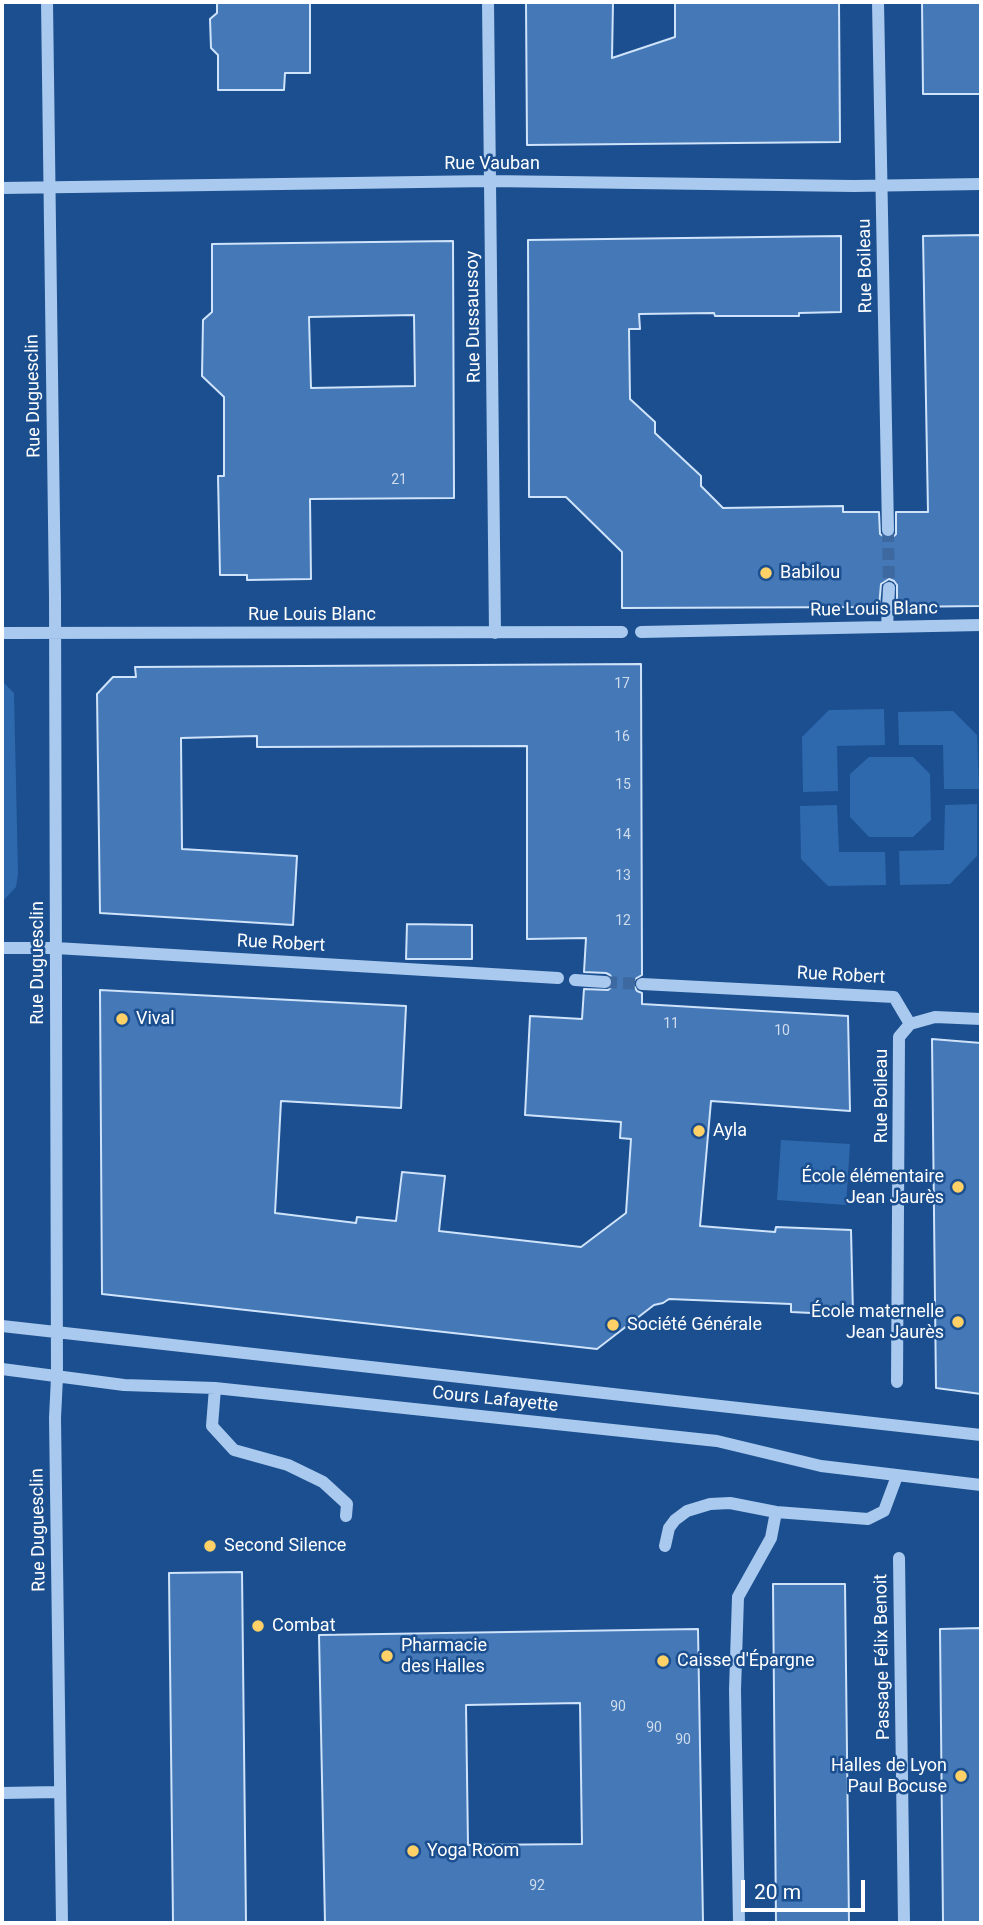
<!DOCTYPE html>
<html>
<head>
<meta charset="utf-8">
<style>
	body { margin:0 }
	#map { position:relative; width:983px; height:1925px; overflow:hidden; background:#1b4f8f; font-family:Roboto,sans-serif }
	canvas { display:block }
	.frame { position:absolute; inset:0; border:4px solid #fff; pointer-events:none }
	.scale { position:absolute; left:741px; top:1880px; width:124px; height:32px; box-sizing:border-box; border:4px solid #fff; border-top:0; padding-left:9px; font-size:21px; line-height:24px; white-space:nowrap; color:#fff; -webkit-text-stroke:5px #1b4f8f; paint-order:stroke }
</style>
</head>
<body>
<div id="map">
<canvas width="983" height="1925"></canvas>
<div class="frame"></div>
<div class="scale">20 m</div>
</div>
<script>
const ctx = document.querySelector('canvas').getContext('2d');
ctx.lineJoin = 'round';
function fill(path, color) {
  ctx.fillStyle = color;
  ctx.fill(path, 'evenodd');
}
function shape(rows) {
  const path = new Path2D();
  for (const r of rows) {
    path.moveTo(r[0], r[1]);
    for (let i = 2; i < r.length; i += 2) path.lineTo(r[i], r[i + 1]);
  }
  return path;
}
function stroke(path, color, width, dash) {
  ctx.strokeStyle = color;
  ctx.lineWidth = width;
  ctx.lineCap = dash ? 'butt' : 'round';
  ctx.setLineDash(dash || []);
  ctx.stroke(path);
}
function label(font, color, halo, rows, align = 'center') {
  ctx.font = font + ' Roboto,sans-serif';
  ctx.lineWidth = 5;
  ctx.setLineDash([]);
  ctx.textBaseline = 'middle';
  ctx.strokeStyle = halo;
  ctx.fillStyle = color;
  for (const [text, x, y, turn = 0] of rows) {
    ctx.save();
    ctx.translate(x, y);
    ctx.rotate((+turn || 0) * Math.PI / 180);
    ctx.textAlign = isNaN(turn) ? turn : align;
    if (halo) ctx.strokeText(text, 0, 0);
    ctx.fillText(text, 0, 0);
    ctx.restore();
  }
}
fill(shape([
	[2,681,14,693,18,874,16,887,2,902],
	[884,709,885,745,837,746,838,791,803,792,802,737,829,710],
	[953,711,977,735,979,789,944,789,943,745,899,745,898,712],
	[869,757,913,757,930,774,931,820,913,837,869,837,850,817,850,774],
	[977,804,977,856,950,884,900,885,899,851,944,850,945,805],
	[837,805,839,852,885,852,886,885,828,886,801,859,800,806],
	[781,1140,850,1144,846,1205,777,1200]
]), '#2e69ad');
const building = shape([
	[217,2,310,2,310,73,285,73,284,90,218,90,218,55,211,48,210,19,217,13,217,2],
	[526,2,613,2,612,58,675,37,675,2,839,2,840,142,527,145,526,2],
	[922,2,981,2,981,94,923,94,922,2],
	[981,235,981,606,897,607,897,585,894,581,889,579,881,584,879,607,622,608,622,552,566,497,529,497,528,240,841,236,841,312,799,313,799,316,715,316,714,313,639,314,640,329,629,329,630,399,655,422,655,433,701,476,701,486,723,508,843,506,843,512,879,512,880,534,887,539,892,538,896,534,896,512,928,512,923,236,981,235],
	[453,241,454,498,310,499,311,579,247,580,247,575,220,575,218,476,224,476,224,397,202,376,203,320,212,312,212,244,453,241],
	[414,315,415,386,311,388,309,317,414,315],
	[641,664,642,975,635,979,633,984,637,991,642,993,642,1004,848,1016,850,1111,711,1101,700,1226,775,1232,776,1227,851,1230,853,1315,791,1312,791,1304,669,1299,663,1303,654,1305,597,1349,102,1294,100,990,406,1006,401,1108,281,1101,275,1213,356,1223,357,1217,396,1221,402,1172,445,1176,439,1231,581,1247,626,1213,631,1139,620,1138,621,1122,525,1115,530,1016,582,1019,584,989,608,990,612,987,614,982,610,975,606,973,584,972,586,938,527,939,527,746,257,747,257,736,181,738,182,849,297,856,293,925,100,913,97,694,113,677,136,677,135,667,641,664],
	[407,924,472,925,472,959,406,959,407,924],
	[932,1039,981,1043,981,1394,936,1388,932,1039],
	[242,1572,246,1923,173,1923,169,1573,242,1572],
	[773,1584,845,1584,849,1923,776,1923,773,1584],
	[981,1628,981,1923,943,1923,940,1629,981,1628],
	[698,1629,703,1923,325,1923,319,1635,698,1629],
	[580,1703,582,1844,468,1845,466,1705,580,1703]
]);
fill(building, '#4478b7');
stroke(building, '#cfe3fa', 2);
stroke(shape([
	[888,530,889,588],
	[605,982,642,984]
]), '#3d69a0', 12, [12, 6]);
stroke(shape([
	[47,2,55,596,57,1377,55,1418,62,1923],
	[488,2,495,633],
	[878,2,888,530],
	[2,188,490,181,854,186,981,184],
	[887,627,889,588],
	[641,632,981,625],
	[2,633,622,632],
	[2,948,56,948,558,978],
	[575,980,605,982],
	[642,984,894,997,910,1024],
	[910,1024,935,1017,981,1019],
	[2,1326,981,1435],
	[2,1369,124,1385,215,1388,717,1441,821,1466,981,1485],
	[897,1382,899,1037,910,1024],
	[215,1388,212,1426,234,1450,288,1465,323,1482,347,1504,346,1516],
	[665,1546,669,1528,675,1520,687,1511,710,1504,730,1503,776,1512,868,1519,884,1511,897,1476],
	[899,1558,904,1923],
	[2,1793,59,1792],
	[739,1923,735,1690,738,1597,771,1538,776,1512]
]), '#a9c9ee', 12);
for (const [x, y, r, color] of [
	[766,573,7,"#ffd166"],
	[122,1019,7,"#ffd166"],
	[699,1131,7,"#ffd166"],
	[958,1187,7,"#ffd166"],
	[958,1322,7,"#ffd166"],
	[613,1325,7,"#ffd166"],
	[210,1546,7,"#ffd166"],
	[258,1626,7,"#ffd166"],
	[387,1656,7,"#ffd166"],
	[663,1661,7,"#ffd166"],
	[961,1776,7,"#ffd166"],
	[413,1851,7,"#ffd166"]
]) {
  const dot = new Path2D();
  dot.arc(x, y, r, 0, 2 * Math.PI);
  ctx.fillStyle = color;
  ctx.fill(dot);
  stroke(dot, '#1b4f8f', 2.5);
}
label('14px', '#d0dded', null, [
	["21",399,480],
	["17",622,684],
	["16",622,737],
	["15",623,785],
	["14",623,835],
	["13",623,876],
	["12",623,921],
	["11",671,1024],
	["10",782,1031],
	["90",618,1707],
	["90",654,1728],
	["90",683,1740],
	["92",537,1886]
]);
label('18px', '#fff', '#1b4f8f', [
	["Rue Vauban",492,164],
	["Rue Boileau",866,266,-91],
	["Rue Dussaussoy",474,317,-91],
	["Rue Duguesclin",34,396,-91],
	["Rue Louis Blanc",874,610,-1],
	["Rue Louis Blanc",312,615],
	["Rue Robert",281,944,3],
	["Rue Duguesclin",38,963,-90],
	["Rue Robert",841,976,3],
	["Rue Boileau",882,1096,-90],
	["Cours Lafayette",495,1400,6],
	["Rue Duguesclin",39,1530,-91],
	["Passage Félix Benoit",883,1657,-91]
]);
label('18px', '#fff', '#1b4f8f', [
	["Babilou",780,573],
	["Vival",136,1019],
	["Ayla",713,1131],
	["École élémentaire",944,1177,"right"],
	["Jean Jaurès",944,1198,"right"],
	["École maternelle",944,1312,"right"],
	["Jean Jaurès",944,1333,"right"],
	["Société Générale",627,1325],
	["Second Silence",224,1546],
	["Combat",272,1626],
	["Pharmacie",401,1646],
	["des Halles",401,1667],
	["Caisse d'Épargne",677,1661],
	["Halles de Lyon",947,1766,"right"],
	["Paul Bocuse",947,1787,"right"],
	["Yoga Room",427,1851]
], 'left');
</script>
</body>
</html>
